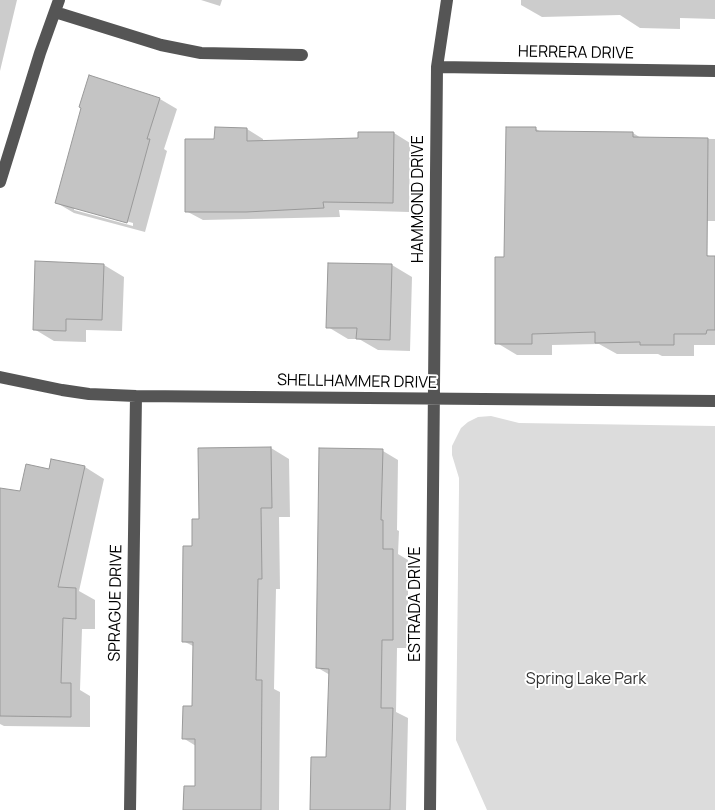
<!DOCTYPE html>
<html>
<head>
<meta charset="utf-8">
<style>
	body { margin:0 }
	canvas { display:block; background:#fff }
</style>
</head>
<body>
<canvas width="715" height="810"></canvas>
<script>
const ctx = document.querySelector('canvas').getContext('2d');
ctx.lineJoin = 'round';
function fill(path, color) {
  ctx.fillStyle = color;
  ctx.fill(path, 'evenodd');
}
function shape(rows) {
  const path = new Path2D();
  for (const r of rows) {
    path.moveTo(r[0], r[1]);
    for (let i = 2; i < r.length; i += 2) path.lineTo(r[i], r[i + 1]);
  }
  return path;
}
function stroke(path, color, width, dash) {
  ctx.strokeStyle = color;
  ctx.lineWidth = width;
  ctx.lineCap = dash ? 'butt' : 'round';
  ctx.setLineDash(dash || []);
  ctx.stroke(path);
}
function label(font, color, halo, rows, align = 'center') {
  ctx.font = font + ' Manrope,sans-serif';
  ctx.lineWidth = 4;
  ctx.setLineDash([]);
  ctx.textBaseline = 'middle';
  ctx.strokeStyle = halo;
  ctx.fillStyle = color;
  for (const [text, x, y, turn = 0] of rows) {
    ctx.save();
    ctx.translate(x, y);
    ctx.rotate((+turn || 0) * Math.PI / 180);
    ctx.textAlign = isNaN(turn) ? turn : align;
    if (halo) ctx.strokeText(text, 0, 0);
    ctx.fillText(text, 0, 0);
    ctx.restore();
  }
}
fill(shape([
	[491,416,519,423,715,426,715,810,487,810,456,740,459,489,459,478,452,455,452,446,461,428,468,422,478,417]
]), '#dcdcdc');
fill(shape([
	[0,0,17,0,0,71],
	[201,0,222,0,220,6],
	[521,0,715,0,715,19,680,18,680,29,640,28,620,15,542,17,521,5],
	[160,99,177,109,164,149,167,151,145,232,74,213,57,203],
	[74,207,133,223,133,226,74,210],
	[247,129,263,139,263,142,359,139,394,133,410,143,409,212,339,210,340,217,203,220,186,211,216,141],
	[536,129,543,133,633,133,641,138,715,139,715,221,694,221,707,255,715,258,715,345,694,345,694,356,662,356,658,354,617,354,599,344,552,345,552,355,517,355,497,343,505,259],
	[104,265,124,277,122,331,86,330,86,342,54,341,34,329],
	[392,265,412,277,410,351,378,350,359,339,348,339,328,327],
	[271,448,289,459,290,517,279,517,280,589,276,589,274,689,280,692,279,810,185,810,196,787,196,746,183,738,194,707,195,647,183,641,193,547,200,520],
	[383,451,398,460,397,530,399,531,398,554,408,560,408,648,397,648,396,712,408,718,406,810,312,810,328,759,330,675,318,668],
	[52,461,85,467,104,479,79,591,95,600,95,629,82,629,80,690,90,696,90,727,4,726,0,724,0,490,21,492,50,470]
]), '#0003');
const building = shape([
	[89,75,160,98,147,139,150,139,127,223,55,203,81,108,79,107,89,75],
	[215,127,247,128,247,141,358,138,358,132,394,132,393,203,323,202,324,208,246,212,185,212,185,139,214,139,215,127],
	[506,127,536,127,536,131,633,132,633,137,708,138,707,256,715,256,715,330,707,330,706,334,674,334,674,345,640,345,640,342,595,343,595,332,532,334,532,344,495,344,495,257,504,257,506,127],
	[35,261,104,264,102,320,66,319,66,331,33,330,35,261],
	[328,263,392,264,390,340,356,339,357,328,326,328,328,263],
	[271,447,272,508,261,508,262,579,258,579,256,680,262,680,261,810,183,810,184,786,195,786,195,739,182,739,183,706,192,706,193,642,182,642,183,546,192,546,192,519,199,519,198,448,271,447],
	[319,448,383,449,381,520,383,520,383,549,393,549,393,640,382,640,381,708,393,708,390,810,310,810,311,757,326,757,329,669,316,668,319,448],
	[51,459,85,466,58,587,76,588,76,619,63,618,61,683,71,683,71,717,0,716,0,488,20,491,26,464,49,469,51,459]
]);
fill(building, '#c4c4c4');
stroke(building, '#999', 1);
stroke(shape([
	[55,12,161,45,201,53,302,55],
	[437,67,715,71],
	[0,182,40,53,59,0],
	[0,377,62,390,89,394,136,396,715,401],
	[130,810,136,396],
	[430,810,437,67,447,0]
]), '#555', 12);
label('16px', '#000', '#fff', [
	["HERRERA DRIVE",576,53,1],
	["HAMMOND DRIVE",419,199,-90],
	["SHELLHAMMER DRIVE",357,382,1],
	["SPRAGUE DRIVE",116,603,-89],
	["ESTRADA DRIVE",416,604,-90]
]);
label('16px', '#333', '#fff', [
	["Spring Lake Park",586,680]
]);
</script>
</body>
</html>
